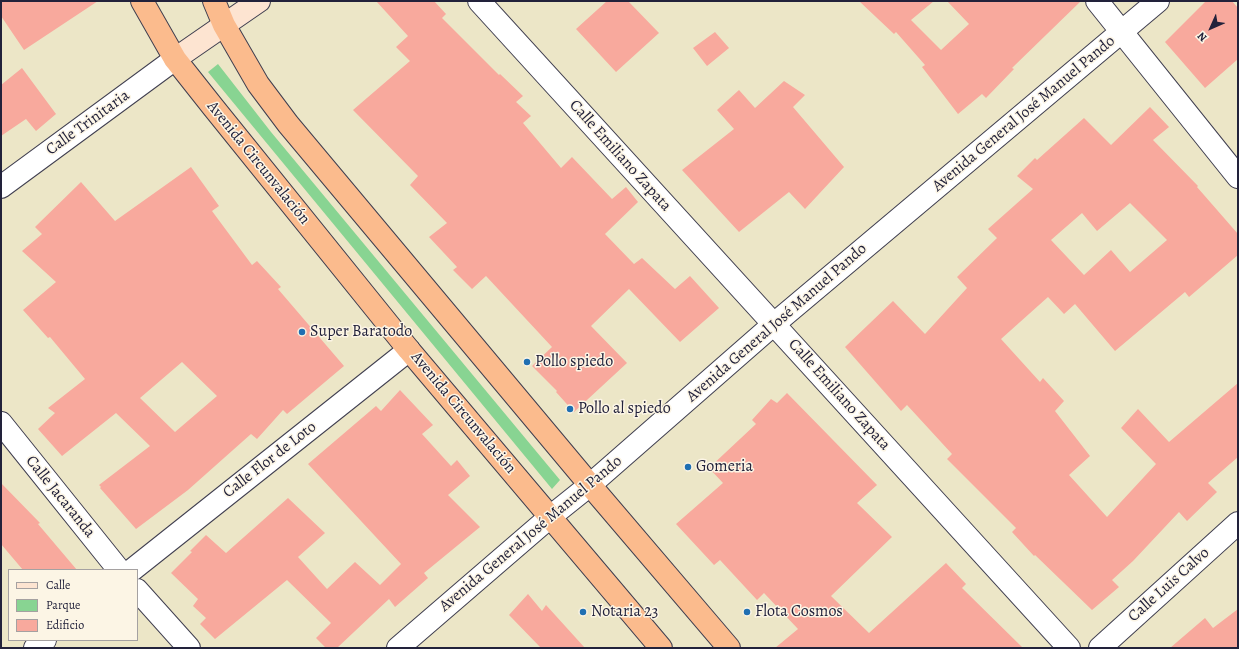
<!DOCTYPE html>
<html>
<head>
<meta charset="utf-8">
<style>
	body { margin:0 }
	#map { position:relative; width:1239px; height:649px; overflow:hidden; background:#ece6c7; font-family:Alegreya,serif }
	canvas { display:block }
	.frame { position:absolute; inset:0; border:2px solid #22223b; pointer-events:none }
	.legend { position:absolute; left:8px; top:569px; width:130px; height:72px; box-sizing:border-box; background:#fcf5e5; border:1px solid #a5a1a1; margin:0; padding:5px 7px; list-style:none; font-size:12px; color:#22223b }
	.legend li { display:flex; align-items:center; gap:8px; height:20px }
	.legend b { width:20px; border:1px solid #a5a1a1 }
	.north { position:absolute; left:1191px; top:8px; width:40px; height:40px; -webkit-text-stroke:3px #fcf5e5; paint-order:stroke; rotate:225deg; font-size:11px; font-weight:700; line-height:16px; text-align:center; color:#22223b }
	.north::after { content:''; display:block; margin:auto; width:14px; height:18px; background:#22223b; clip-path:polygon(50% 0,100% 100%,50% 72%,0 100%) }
</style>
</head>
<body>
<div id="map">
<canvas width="1239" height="649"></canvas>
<div class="frame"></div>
<ul class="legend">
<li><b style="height:5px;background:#fde4d1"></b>Calle</li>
<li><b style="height:11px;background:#88d492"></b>Parque</li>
<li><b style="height:11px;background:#f8a99d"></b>Edificio</li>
</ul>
<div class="north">N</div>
</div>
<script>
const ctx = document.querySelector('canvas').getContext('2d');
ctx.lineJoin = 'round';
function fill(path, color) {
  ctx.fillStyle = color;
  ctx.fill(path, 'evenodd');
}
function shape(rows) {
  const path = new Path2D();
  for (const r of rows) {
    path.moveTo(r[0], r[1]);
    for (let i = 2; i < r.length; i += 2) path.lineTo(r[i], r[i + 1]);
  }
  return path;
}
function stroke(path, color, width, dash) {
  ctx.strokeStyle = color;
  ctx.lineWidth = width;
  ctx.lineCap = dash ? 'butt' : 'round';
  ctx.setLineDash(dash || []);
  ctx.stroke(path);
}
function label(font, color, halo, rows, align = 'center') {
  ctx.font = font + ' Alegreya,serif';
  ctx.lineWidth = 3;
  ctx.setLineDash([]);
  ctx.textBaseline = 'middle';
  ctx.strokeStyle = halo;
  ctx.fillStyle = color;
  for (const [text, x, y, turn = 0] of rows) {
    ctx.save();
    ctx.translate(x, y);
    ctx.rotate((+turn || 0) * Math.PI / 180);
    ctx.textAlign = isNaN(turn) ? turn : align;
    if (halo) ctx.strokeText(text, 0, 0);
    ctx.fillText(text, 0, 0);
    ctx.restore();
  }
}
fill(shape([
	[218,64,271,132,560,480,552,489,208,72]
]), '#88d492');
fill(shape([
	[1,1,98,1,24,50,1,16],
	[376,1,434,1,446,14,442,18,499,75,500,74,523,96,516,102,531,116,523,123,561,168,572,157,612,199,626,187,638,202,605,234,634,264,642,258,675,289,690,276,719,308,680,342,629,289,591,326,627,363,574,412,556,392,557,391,532,366,552,347,486,276,472,289,453,270,457,267,429,237,447,223,410,185,418,176,353,110,410,61,396,47,408,36],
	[607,1,628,1,659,33,616,72,576,29],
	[859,1,934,1,911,20,941,50,969,24,947,1,1081,1,1012,68,1014,69,986,98,982,94,958,114,922,67,925,65,896,32,894,34],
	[1206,1,1232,1,1238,8,1238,59,1205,88,1165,42],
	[715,32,729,48,707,66,693,48],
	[22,68,56,114,36,131,26,119,1,136,1,85],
	[784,81,805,95,793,107,844,167,805,209,789,192,739,232,682,170,734,129,717,110,739,90,755,108],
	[1150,107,1169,127,1153,140,1198,186,1197,187,1238,234,1238,255,1189,297,1185,292,1115,351,1075,304,1064,314,1048,297,1001,339,1040,382,1043,378,1064,401,1055,411,1090,456,1069,475,1107,517,1156,464,1121,428,1138,409,1169,442,1238,383,1238,457,1208,483,1217,492,1187,521,1179,512,1133,561,1112,580,1119,587,1092,610,1035,555,1034,556,1012,532,1016,528,947,459,952,454,907,405,901,411,845,347,893,301,925,334,967,288,957,277,997,238,988,229,1033,189,1017,176,1035,158,1037,160,1084,118,1111,145],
	[1130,203,1167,240,1130,272,1111,250,1084,275,1051,240,1082,213,1097,231],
	[191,167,219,206,212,211,252,265,257,261,281,287,278,289,344,366,287,414,283,410,257,439,251,434,188,490,136,529,100,488,101,487,99,485,150,446,116,413,62,456,38,429,55,413,48,408,85,379,50,337,48,338,23,310,56,282,22,251,42,234,35,227,81,182,115,221],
	[182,362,217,396,175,432,140,398],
	[400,390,433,425,422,434,451,466,457,460,470,476,448,495,480,527,424,573,428,578,395,607,389,599,337,648,326,648,316,638,331,623,287,580,215,639,200,624,206,618,193,606,198,599,171,573,192,552,190,551,206,535,226,553,288,498,325,533,298,557,327,589,355,562,380,585,401,564,308,464,376,406,381,411],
	[787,393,877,485,857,503,892,537,831,596,869,633,946,563,966,584,962,588,1023,648,775,648,798,629,764,593,757,600,720,560,714,565,676,524,723,483,709,468,756,424,752,420,771,399,777,403],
	[1,483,40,523,38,524,77,570,23,570,1,544],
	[528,594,542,611,546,605,585,648,541,648,509,615],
	[1238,609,1238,648,1170,648,1205,618,1213,628]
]), '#f8a99d');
const street = shape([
	[479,1,1069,648],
	[1097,1,1238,177],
	[1,187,175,59],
	[1,423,119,570],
	[132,570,409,350],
	[137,590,189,648],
	[35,648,45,640],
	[398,648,550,517,590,485,774,324,1158,1],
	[1100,648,1238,523]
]);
const secondary = shape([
	[175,59,259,1]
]);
const highway = shape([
	[142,1,175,59,213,107,409,350,661,648],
	[214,1,224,25,258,84,288,124,590,485,729,648]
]);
stroke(street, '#403f50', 24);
stroke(secondary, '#403f50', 24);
stroke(highway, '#403f50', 24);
stroke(street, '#fff', 22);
stroke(secondary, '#fde4d1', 22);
stroke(highway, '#fbbb8d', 22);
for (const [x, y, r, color] of [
	[302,332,4,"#1f6fb2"],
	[527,362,4,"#1f6fb2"],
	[570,409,4,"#1f6fb2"],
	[688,467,4,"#1f6fb2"],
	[583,612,4,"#1f6fb2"],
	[747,612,4,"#1f6fb2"]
]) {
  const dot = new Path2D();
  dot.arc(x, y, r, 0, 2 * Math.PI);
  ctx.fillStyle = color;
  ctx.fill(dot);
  stroke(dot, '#fcf5e5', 1.5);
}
label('16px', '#22223b', '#fcf5e5', [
	["Avenida General José Manuel Pando",1024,114,-40],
	["Calle Trinitaria",88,123,-36],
	["Calle Emiliano Zapata",620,156,48],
	["Avenida Circunvalación",258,163,51],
	["Avenida General José Manuel Pando",777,323,-41],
	["Calle Emiliano Zapata",839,395,48],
	["Avenida Circunvalación",463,413,50],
	["Calle Flor de Loto",270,460,-38],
	["Calle Jacaranda",60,497,51],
	["Avenida General José Manuel Pando",531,534,-40],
	["Calle Luis Calvo",1169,585,-42]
]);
label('16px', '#22223b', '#fcf5e5', [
	["Super Baratodo",310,332],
	["Pollo spiedo",535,362],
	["Pollo al spiedo",578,409],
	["Gomeria",696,467],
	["Notaria 23",591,612],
	["Flota Cosmos",755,612]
], 'left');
</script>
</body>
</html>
